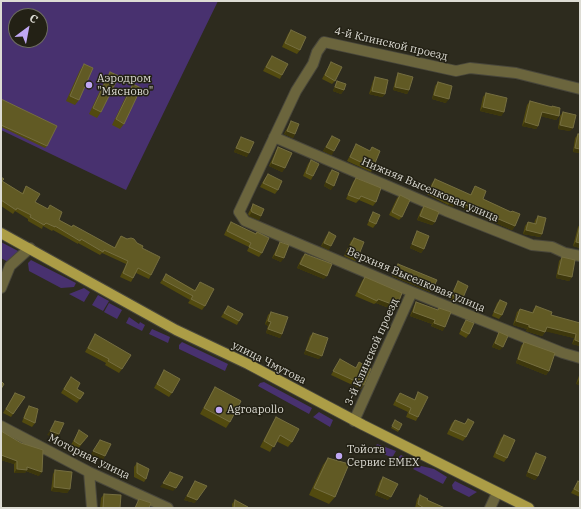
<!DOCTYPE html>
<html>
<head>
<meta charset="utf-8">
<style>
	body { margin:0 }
	#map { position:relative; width:581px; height:509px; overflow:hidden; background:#2d2b1e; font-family:"IBM Plex Serif",serif }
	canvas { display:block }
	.frame { position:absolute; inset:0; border:2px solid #dddcd4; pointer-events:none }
	.north { position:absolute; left:8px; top:8px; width:40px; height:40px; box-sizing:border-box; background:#232115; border:1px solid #6d6c61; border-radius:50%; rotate:32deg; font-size:11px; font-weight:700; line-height:16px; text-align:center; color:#dddcd4 }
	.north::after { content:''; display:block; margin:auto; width:14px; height:18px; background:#c0a8f4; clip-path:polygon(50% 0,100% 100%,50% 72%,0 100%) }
</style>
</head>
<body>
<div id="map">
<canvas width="581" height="509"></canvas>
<div class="frame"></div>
<div class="north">С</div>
</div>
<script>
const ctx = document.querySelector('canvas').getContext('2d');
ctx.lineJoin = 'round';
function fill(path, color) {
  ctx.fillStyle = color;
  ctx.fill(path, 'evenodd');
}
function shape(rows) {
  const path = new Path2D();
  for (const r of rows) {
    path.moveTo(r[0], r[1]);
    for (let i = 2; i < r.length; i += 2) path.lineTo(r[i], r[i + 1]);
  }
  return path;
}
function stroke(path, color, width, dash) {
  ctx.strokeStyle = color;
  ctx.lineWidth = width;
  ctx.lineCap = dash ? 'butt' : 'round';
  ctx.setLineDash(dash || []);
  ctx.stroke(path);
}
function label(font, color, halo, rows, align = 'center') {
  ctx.font = font + ' "IBM Plex Serif",serif';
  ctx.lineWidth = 3;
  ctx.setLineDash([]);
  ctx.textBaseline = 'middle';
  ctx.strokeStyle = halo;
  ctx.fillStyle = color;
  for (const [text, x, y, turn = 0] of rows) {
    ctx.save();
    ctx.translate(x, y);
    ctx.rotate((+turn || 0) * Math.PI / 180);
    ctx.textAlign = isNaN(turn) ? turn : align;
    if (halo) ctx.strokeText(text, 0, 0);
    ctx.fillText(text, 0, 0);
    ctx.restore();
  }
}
fill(shape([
	[1,1,218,1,126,190,1,130],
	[16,16,40,16,40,40,16,40],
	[1,242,20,252,8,262,1,258],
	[31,260,76,283,74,287,61,288,29,271,28,263],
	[84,288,90,292,84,302,69,294],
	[98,295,109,301,103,311,92,305],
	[109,303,122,310,117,319,104,312],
	[129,317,139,324,140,322,145,325,142,331,126,323],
	[152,329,170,337,168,343,149,334],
	[182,342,228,364,225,371,179,349,179,345],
	[264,382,312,408,309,414,258,386,260,383],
	[319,412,333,420,330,427,313,417],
	[377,444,396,451,392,458,374,449],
	[401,455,411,460,407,466,395,460],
	[417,465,434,469,447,477,443,484,413,469],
	[455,481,477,492,469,497,453,489,452,485]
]), '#48316f');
const minor = shape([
	[580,89,516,73,470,68,456,71,324,42,317,52,313,64,296,91,239,212,245,221,412,292,563,353,580,358],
	[274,137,446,211,532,245,552,247,565,253,580,256],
	[1,288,10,266,30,248],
	[354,421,412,292],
	[1,426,89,472,168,508],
	[89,472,92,508],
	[490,508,497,493]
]);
const major = shape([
	[1,233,176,330,248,364,363,425,529,508]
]);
stroke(minor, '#49473b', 12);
stroke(major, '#49473b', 12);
stroke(minor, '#6b653d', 10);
stroke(major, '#ac9d46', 10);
fill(shape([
	[291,30,300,50,297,54,282,47,288,34],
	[272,56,282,75,280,79,263,71,269,60],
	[331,62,335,81,332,84,322,79],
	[84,64,79,100,75,105,66,101,80,70],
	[110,72,101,112,97,118,89,114,106,78],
	[398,73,409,90,407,94,393,90,396,77],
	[375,77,385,94,382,97,369,94,373,81],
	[337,81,344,90,341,94,333,91,335,85],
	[438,82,446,103,432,99,435,86],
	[133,84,124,124,120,129,112,125,129,90],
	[486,93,504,112,501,116,480,111,483,97],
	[1,99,47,146,45,148,1,127],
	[530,101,551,107,552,106,559,116,556,120,541,116,538,126,536,129,522,126,527,105],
	[563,112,570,131,558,129,560,116],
	[291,121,295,134,293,138,284,134,289,125],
	[578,134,580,134,580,153,573,152,575,138],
	[332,136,332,155,323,151],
	[241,137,247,157,234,152,239,140],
	[356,144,370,151,372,147,373,168,371,172,347,161,354,148],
	[278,147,285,168,282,172,269,166,276,151],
	[311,160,313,176,311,180,303,176,308,164],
	[332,170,331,190,324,186,329,173],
	[268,174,278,190,275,194,260,187,265,178],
	[1,177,2,181,22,193,26,186,35,202,47,209,50,205,59,220,114,248,118,240,121,236,137,243,142,248,151,275,149,279,136,273,131,282,120,277,126,264,102,253,100,255,78,243,78,244,53,230,52,231,43,226,42,229,28,221,28,219,15,211,13,214,1,206],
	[356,178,376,202,373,206,359,200,356,203,346,199,353,182],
	[435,179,470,195,475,186,483,199,511,212,512,211,515,226,512,230,454,205,453,207,448,205,427,194,432,183],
	[400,195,402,217,399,220,389,215,397,198],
	[253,204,261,216,259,220,249,216,248,214],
	[424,206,435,222,432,225,417,220,421,210],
	[373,212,376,224,373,228,367,225,371,216],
	[538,216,542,234,540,237,523,234,525,226,528,222,534,224,535,220],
	[231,222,255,234,257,232,262,253,259,257,247,251,249,247,224,235,228,226],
	[580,224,580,248,573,246,578,227],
	[417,231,424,249,421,253,410,248,415,235],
	[329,232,329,250,321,246,326,236],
	[354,238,358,257,355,261,344,256,351,241],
	[280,242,281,262,272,258],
	[305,254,324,279,297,268,302,257],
	[562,257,572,277,569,281,556,278,559,261],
	[398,264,433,288,430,292,392,276,395,268],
	[166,274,195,290,200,282,205,306,202,310,188,303,190,300,160,283],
	[365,277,394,310,376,303,374,304,355,296,362,281],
	[458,281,462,300,459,303,449,299],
	[500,300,502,315,499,319,492,316,497,303],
	[416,302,438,310,439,308,443,331,431,326,432,324,410,316,414,306],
	[228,306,239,321,237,325,221,317],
	[536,306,551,315,579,323,580,321,580,346,572,344,574,338,546,331,542,336,526,331,527,329,513,325,517,312,520,309,532,313,533,310],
	[271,312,282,334,280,338,266,333,268,326,265,324,268,315],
	[466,320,469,334,466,338,459,334,464,323],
	[499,332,500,350,492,347,497,336],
	[313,333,319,359,304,354,310,336],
	[95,334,122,369,119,373,105,365,106,363,85,352],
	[524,342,549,371,546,375,516,363,521,346],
	[340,359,356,368,359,362,364,385,361,389,331,375],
	[164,370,172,393,169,397,154,388],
	[580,373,580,385,576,384],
	[68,381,77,389,84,393,77,403,61,393],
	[215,387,230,422,226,428,200,414,212,392],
	[418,392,418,417,416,421,406,417,408,412,393,405,397,397,400,393,414,400],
	[15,393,25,397,11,417,3,413],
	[29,406,35,423,32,427,22,422,26,410],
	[276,417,292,442,288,447,276,441,270,452,260,447,273,422],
	[468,419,466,437,463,441,447,434,452,423,455,420,464,424],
	[395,420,399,430,398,432,391,428],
	[79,430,85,440,78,449,71,445],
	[1,431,39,476,26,471,25,473,14,473,14,464,1,460],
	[504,435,507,458,504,462,493,457,501,438],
	[536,453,538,476,535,480,526,476,533,457],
	[328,458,335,497,329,504,309,495,323,465],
	[137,463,146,479,144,482,134,477,134,467],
	[55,470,70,489,67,493,51,491,53,474],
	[383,477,388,500,375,495,380,481],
	[195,481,195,503,184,500],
	[578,481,580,483,580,497,571,493],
	[104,494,120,508,100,508,101,498],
	[420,495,427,500,445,508,415,508,417,499],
	[235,500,247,508,232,508,232,504]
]), '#524a0f');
fill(shape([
	[335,87,344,90,341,94,333,91],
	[395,87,409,90,407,94,393,90],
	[372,91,385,94,382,97,369,94],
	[434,95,449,99,446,103,432,99],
	[483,107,504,112,501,116,480,111],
	[542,112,559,116,556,120,539,116],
	[525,122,538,126,536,129,522,126],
	[560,125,573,128,570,131,558,129],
	[287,131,295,134,293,138,284,134],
	[326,147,334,151,332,155,323,151],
	[236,148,249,153,247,157,234,152],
	[575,148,580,149,580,153,573,152],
	[272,163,285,168,282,172,269,166],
	[326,182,334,186,331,190,324,186],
	[451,201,456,201,515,226,512,230,454,205,453,207,448,205],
	[252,212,261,216,259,220,249,216],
	[420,216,435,222,432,225,417,220],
	[526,230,542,234,540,237,523,234],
	[576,242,580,243,580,248,573,246],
	[324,243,331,246,329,250,321,246],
	[412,244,424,249,421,253,410,248],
	[275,255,284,258,281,262,272,258],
	[300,264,327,276,324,279,297,268],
	[394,273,433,288,430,292,392,276],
	[558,274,572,277,569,281,556,278],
	[378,299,397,306,394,310,376,303],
	[413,312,435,320,432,324,410,316],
	[268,321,271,322,268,326,265,324],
	[516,321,529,325,527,329,513,325],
	[434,323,445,327,443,331,431,326],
	[529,327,545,332,542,336,526,331],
	[547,327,576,334,574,338,544,331],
	[268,329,282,334,280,338,266,333],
	[575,340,580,342,580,346,572,344],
	[495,343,503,347,500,350,492,347],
	[306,350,322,356,319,359,304,354],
	[518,359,549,371,546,375,516,363],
	[579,380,580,381,580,385,576,384],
	[50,431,59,434,56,438,47,435],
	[93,451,105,456,103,460,90,455],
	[1,455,17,461,14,464,1,460],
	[27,467,42,472,39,476,26,471,25,473,14,473,17,469],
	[528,472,538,476,535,480,526,476],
	[163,483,176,488,173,491,160,487],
	[54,487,70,489,67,493,51,491],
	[378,491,391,497,388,500,375,495],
	[187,496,197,500,195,503,184,500]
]), '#3d370c');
const building = shape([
	[291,30,306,37,300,50,285,43,291,30],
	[272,56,288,64,282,75,266,67,272,56],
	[331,62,342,67,335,81,325,75,331,62],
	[84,64,93,68,79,100,70,96,84,64],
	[110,72,119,76,101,112,93,108,110,72],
	[398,73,413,77,409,90,395,87,398,73],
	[375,77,388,80,385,94,372,91,375,77],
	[337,81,346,84,344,90,335,87,337,81],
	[438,82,452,86,449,99,434,95,438,82],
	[133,84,141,88,124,124,116,119,133,84],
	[486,93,507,98,504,112,483,107,486,93],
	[1,99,57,126,47,146,1,125,1,99],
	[530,101,552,107,552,106,560,108,559,116,542,112,538,126,525,122,530,101],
	[563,112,576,115,573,128,560,125,563,112],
	[291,121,299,124,295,134,287,131,291,121],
	[578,134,580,134,580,149,575,148,578,134],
	[332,136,340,140,334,151,326,147,332,136],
	[241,137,254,142,249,153,236,148,241,137],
	[356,144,370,151,372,147,380,151,373,168,350,157,356,144],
	[278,147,292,153,285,168,272,163,278,147],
	[311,160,319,164,313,176,306,173,311,160],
	[332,170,339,173,334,186,326,182,332,170],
	[268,174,282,181,278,190,263,183,268,174],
	[1,177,4,179,2,181,23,194,26,186,40,194,35,202,48,209,50,205,62,212,59,220,72,227,73,225,115,248,121,236,127,239,131,238,134,239,137,243,143,246,142,248,160,257,151,275,138,268,133,278,123,273,128,261,104,250,103,252,81,239,80,241,55,226,55,227,46,223,44,225,30,217,31,215,17,208,16,210,1,200,1,177],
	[356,178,381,188,376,202,361,196,359,199,348,195,356,178],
	[435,179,471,195,475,186,486,191,483,199,511,212,512,211,520,214,515,226,456,201,455,203,451,201,430,190,435,179],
	[400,195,410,200,402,217,392,212,400,195],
	[253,204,264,209,261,216,252,212,251,210,253,204],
	[424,206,439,212,435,222,420,216,424,206],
	[373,212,380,215,376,224,369,221,373,212],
	[538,216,546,218,542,234,526,230,528,222,536,224,538,216],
	[231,222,256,234,257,232,269,238,262,253,249,247,251,243,227,231,231,222],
	[580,225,580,243,576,242,580,225],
	[417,231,429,236,424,249,412,244,417,231],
	[329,232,336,236,331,246,324,243,329,232],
	[354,238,364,242,358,257,347,252,354,238],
	[280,242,289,245,284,258,275,255,280,242],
	[305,254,332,264,327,276,300,264,305,254],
	[562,257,575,260,572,277,558,274,562,257],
	[398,264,437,280,433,288,394,273,398,264],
	[166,274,195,291,200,282,214,289,205,306,191,299,193,296,163,280,166,274],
	[365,277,402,293,397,306,378,299,377,301,358,292,365,277],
	[458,281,468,286,462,300,452,295,458,281],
	[500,300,507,303,502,315,494,312,500,300],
	[416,302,438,310,439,308,451,312,445,327,434,323,435,320,413,312,416,302],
	[228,306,243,314,239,321,224,313,228,306],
	[536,306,552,312,551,315,580,323,580,342,575,340,576,334,547,327,545,332,529,327,529,325,516,321,520,309,533,313,536,306],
	[271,312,288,317,282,334,268,329,271,322,268,321,271,312],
	[466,320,474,323,469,334,461,330,466,320],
	[499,332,508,336,503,347,495,343,499,332],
	[313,333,328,338,322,356,306,350,313,333],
	[95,334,131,355,122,369,108,361,109,359,88,348,95,334],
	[524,342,555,353,549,371,518,359,524,342],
	[340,359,356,368,359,362,371,369,364,385,333,371,340,359],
	[164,370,180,379,172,393,157,384,164,370],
	[71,377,80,383,77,389,84,393,80,399,64,389,71,377],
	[1,381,4,384,1,389,1,381],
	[215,387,241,401,230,422,204,408,215,387],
	[418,392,428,397,418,417,409,413,411,408,396,401,400,393,415,400,418,392],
	[15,393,25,397,13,414,6,409,15,393],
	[29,406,38,409,35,423,24,418,29,406],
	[276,417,299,429,292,442,280,435,274,447,264,441,276,417],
	[468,419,474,422,466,437,450,430,455,420,465,424,468,419],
	[395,420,402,424,399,430,392,426,395,420],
	[55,421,64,423,59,434,50,431,55,421],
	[79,430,88,436,80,445,74,441,79,430],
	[1,431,21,443,43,450,42,472,27,467,27,470,17,469,17,461,1,455,1,431],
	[504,435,515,440,507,458,496,453,504,435],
	[100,440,111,444,105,456,93,451,100,440],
	[536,453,546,457,538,476,528,472,536,453],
	[328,458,349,464,335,497,314,488,328,458],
	[137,463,149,469,146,479,137,473,137,463],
	[55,470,72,472,70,489,54,487,55,470],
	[170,472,183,477,176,488,163,483,170,472],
	[383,477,398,484,391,497,378,491,383,477],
	[195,481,207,486,197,500,187,496,195,481],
	[578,481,580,483,580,492,574,489,578,481],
	[104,494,121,495,120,508,103,508,104,494],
	[420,495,428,499,427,500,445,508,424,508,418,504,420,495],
	[139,499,151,503,149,508,135,508,139,499],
	[235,500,248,507,247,508,237,508,234,507,235,500]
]);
fill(building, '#615a24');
stroke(building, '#756e40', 1);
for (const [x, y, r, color] of [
	[89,85,4,"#c0a8f4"],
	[219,410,4,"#c0a8f4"],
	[339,456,4,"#c0a8f4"]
]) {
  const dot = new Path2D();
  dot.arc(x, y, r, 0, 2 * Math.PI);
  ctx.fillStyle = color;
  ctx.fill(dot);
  stroke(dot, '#232115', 1.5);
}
label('11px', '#dddcd4', '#232115', [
	["4-й Клинской проезд",391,44,13],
	["Нижняя Выселковая улица",430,190,23],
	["Верхняя Выселковая улица",416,280,23],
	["3-й Клинской проезд",372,352,-66],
	["улица Чмутова",269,363,27],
	["Моторная улица",89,457,26]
]);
label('11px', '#dddcd4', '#232115', [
	["Аэродром",97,79],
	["\"Мясново\"",97,92],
	["Agroapollo",227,410],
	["Тойота",347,450],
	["Сервис EMEX",347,463]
], 'left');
</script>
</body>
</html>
